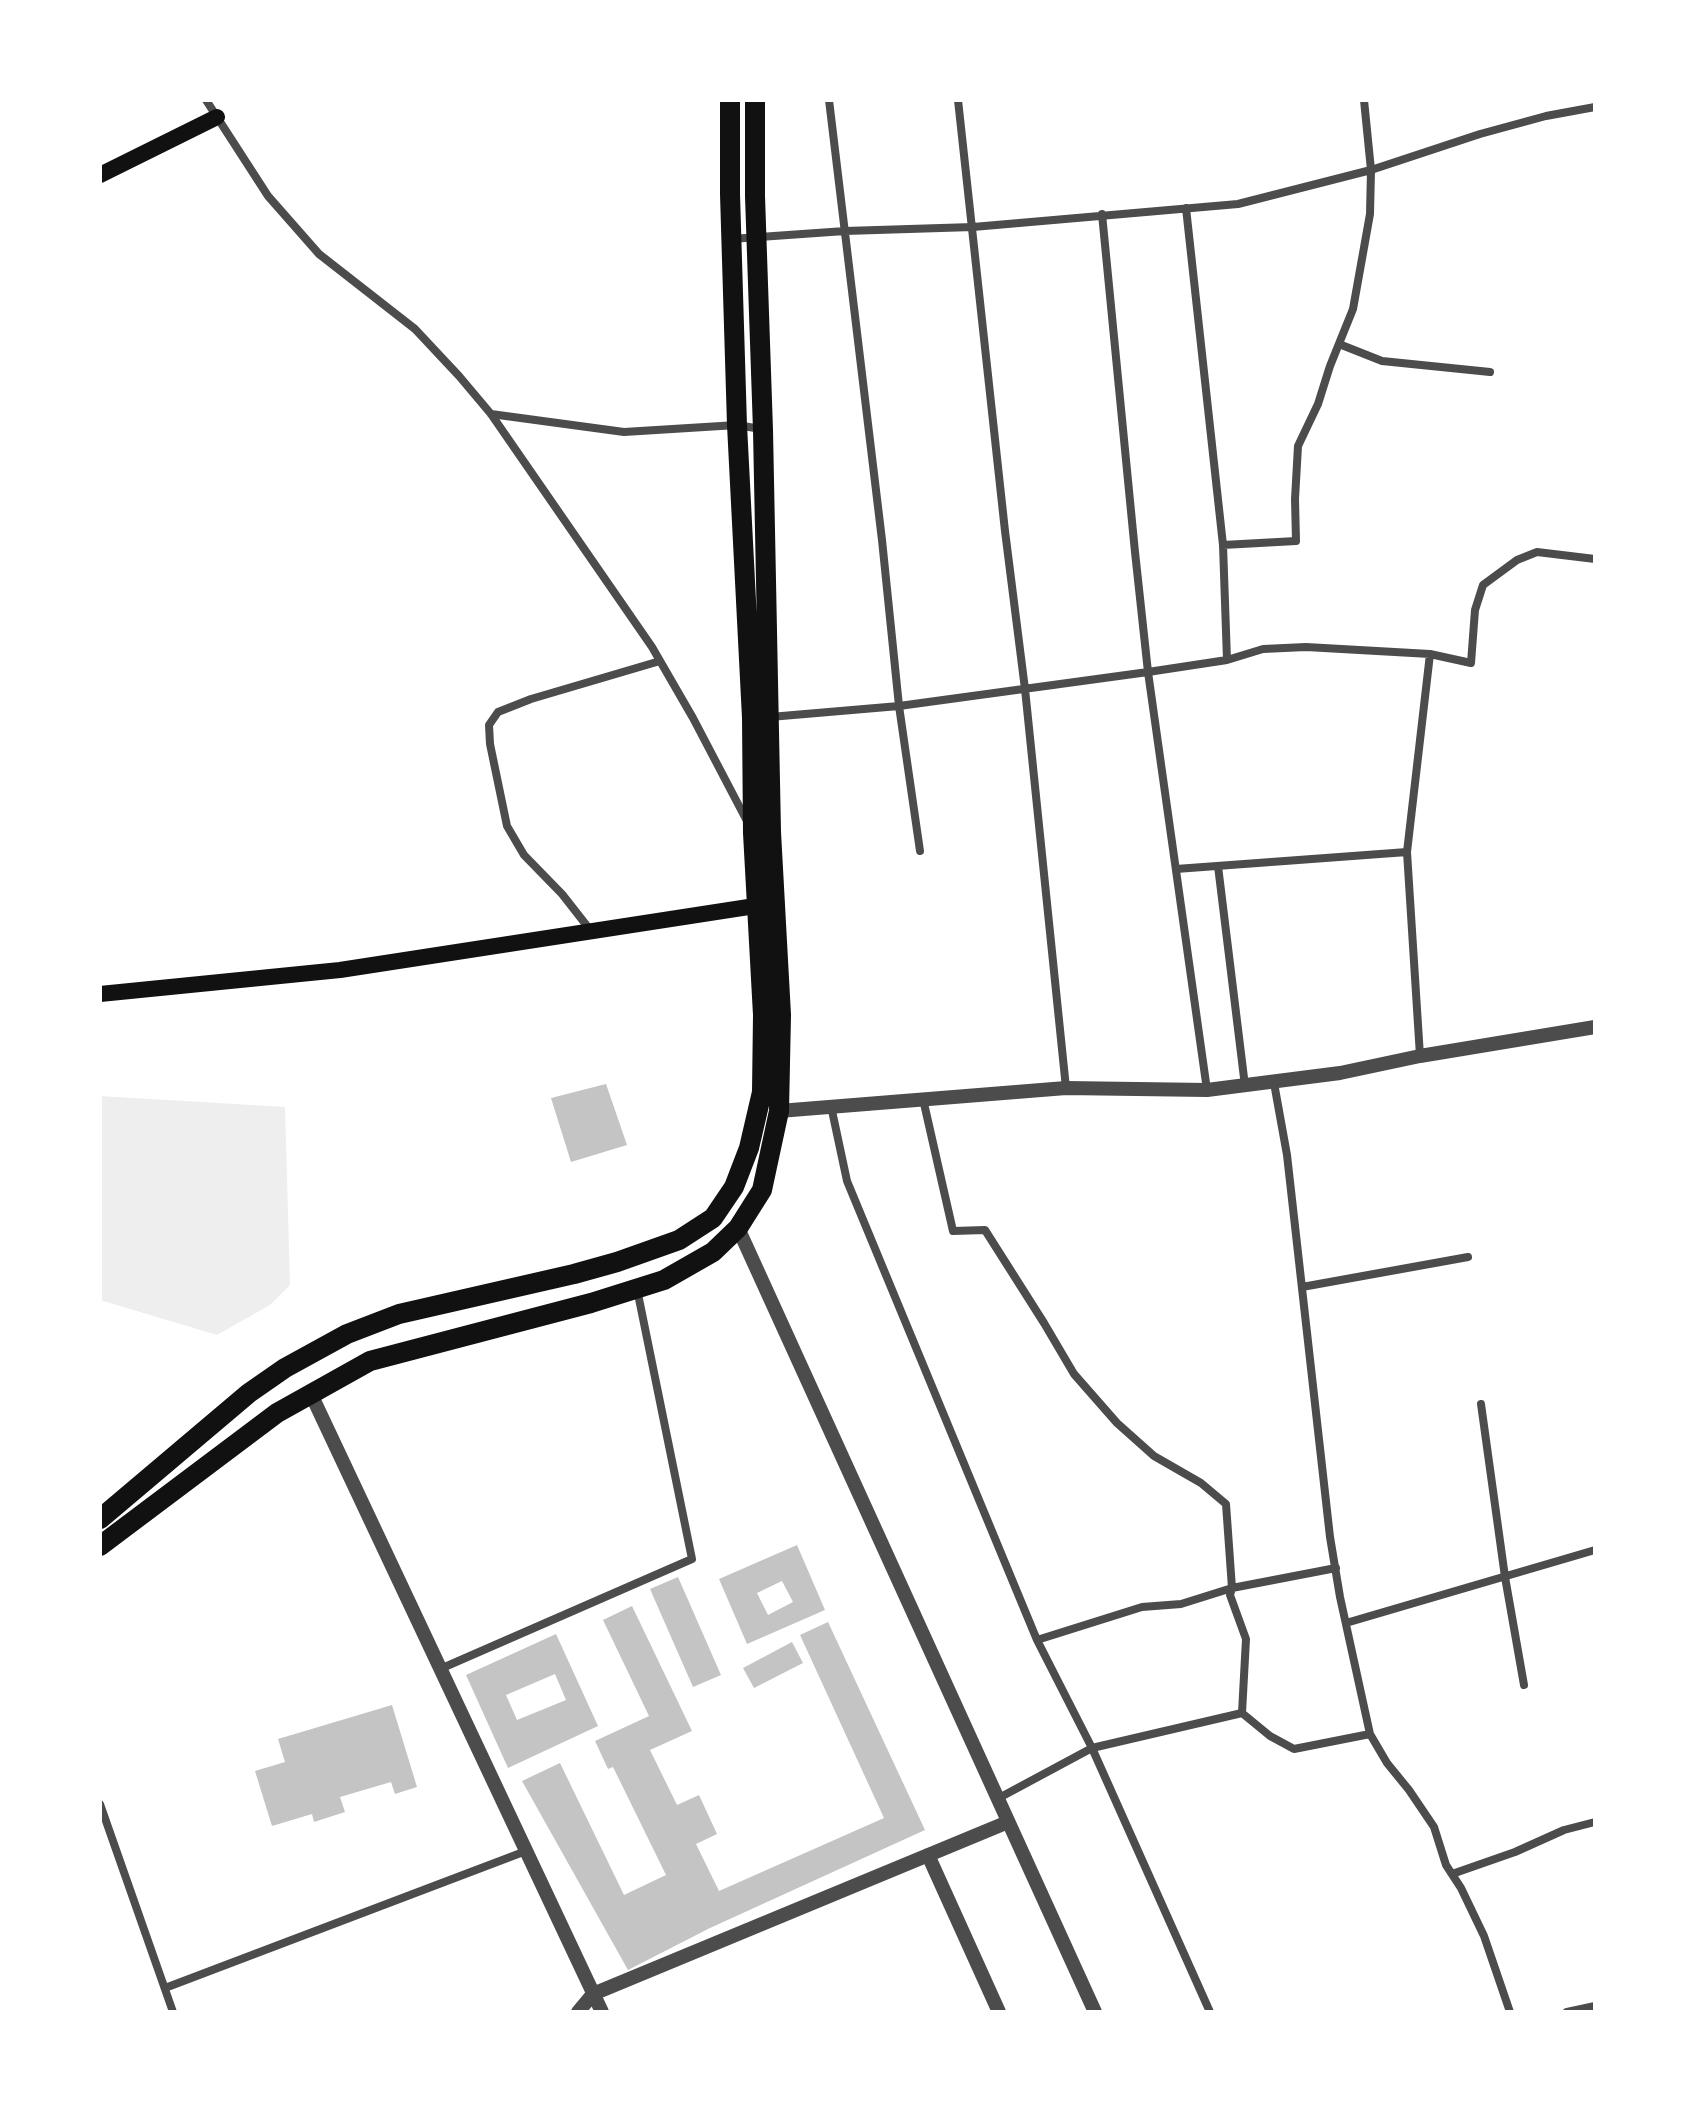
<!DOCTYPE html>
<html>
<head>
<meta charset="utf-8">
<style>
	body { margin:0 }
	#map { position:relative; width:1695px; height:2112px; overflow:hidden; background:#fff; font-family:Roboto,sans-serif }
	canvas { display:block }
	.frame { position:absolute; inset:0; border:102px solid #fff; pointer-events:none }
</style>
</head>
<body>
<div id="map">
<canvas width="1695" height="2112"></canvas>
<div class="frame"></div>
</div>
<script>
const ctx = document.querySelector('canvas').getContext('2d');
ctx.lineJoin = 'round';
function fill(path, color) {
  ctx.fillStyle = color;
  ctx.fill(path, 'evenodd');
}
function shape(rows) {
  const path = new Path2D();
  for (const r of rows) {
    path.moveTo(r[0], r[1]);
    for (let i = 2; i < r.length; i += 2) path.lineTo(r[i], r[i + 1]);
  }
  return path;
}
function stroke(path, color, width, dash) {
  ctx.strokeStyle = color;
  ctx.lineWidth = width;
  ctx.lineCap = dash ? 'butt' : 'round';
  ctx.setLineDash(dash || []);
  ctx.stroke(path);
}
fill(shape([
	[100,1096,285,1107,290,1285,270,1305,217,1335,100,1300]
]), '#eee');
fill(shape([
	[606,1084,627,1145,571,1162,551,1098],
	[797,1545,825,1610,747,1644,719,1579],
	[782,1581,793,1602,768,1615,757,1593],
	[678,1577,721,1675,693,1687,650,1589],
	[632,1606,692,1731,650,1750,677,1805,699,1795,717,1834,696,1844,719,1891,884,1818,800,1635,828,1622,925,1830,710,1928,628,1970,522,1781,560,1763,624,1895,666,1875,613,1767,608,1769,595,1741,649,1716,603,1620],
	[556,1634,598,1726,508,1768,466,1675],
	[555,1674,566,1700,517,1720,506,1695],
	[792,1642,803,1663,754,1688,743,1668],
	[392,1705,417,1787,395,1794,391,1782,340,1797,345,1812,314,1822,312,1814,272,1826,255,1771,285,1762,278,1739]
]), '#c4c4c4');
stroke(shape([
	[206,100,268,196,319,254,415,329,459,376,491,414,652,647,693,718,748,823],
	[958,100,1005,531,1025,689,1066,1088],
	[1186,208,1223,545],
	[731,239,845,231,973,227,1238,204,1371,170,1480,134,1546,116,1595,107],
	[1339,344,1382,361,1490,372],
	[491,414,624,432,737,425,761,429],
	[1227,660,1263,649,1306,647,1430,654,1471,663,1475,610,1483,585,1517,560,1537,552,1595,559],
	[770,717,899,706,882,540,829,100],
	[920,851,899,706,1148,672,1135,552,1102,214],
	[1218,866,1245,1086],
	[1176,869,1407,852],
	[591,931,562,894,524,855,507,826,490,744,489,725,498,712,531,699,660,661],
	[1420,1056,1407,852,1430,654],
	[1274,1083,1287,1155,1330,1537,1340,1597,1370,1734,1387,1763,1409,1790,1434,1827,1446,1865,1461,1888,1484,1936,1510,2012],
	[1207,1090,1148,672,1227,660,1223,545,1296,541,1295,499,1298,446,1318,404,1330,366,1353,309,1370,214,1371,170,1364,100],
	[923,1099,953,1231,985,1230,1044,1323,1074,1374,1117,1423,1154,1456,1201,1483,1226,1504,1232,1588,1336,1568],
	[831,1106,847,1181,1037,1640,1092,1748,1210,2012],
	[1302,1287,1468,1257],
	[1481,1404,1505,1577,1524,1685],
	[1346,1623,1595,1550],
	[1037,1640,1142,1607,1181,1604,1232,1588,1230,1595,1246,1639,1242,1713,1270,1736,1294,1749,1370,1734],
	[440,1669,692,1559,637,1289],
	[997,1799,1092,1748,1242,1713],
	[100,1804,173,2012],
	[1452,1874,1515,1852,1564,1830,1595,1822],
	[165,1988,526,1851],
	[1567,2012,1595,2006]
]), '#4c4c4c', 8);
stroke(shape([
	[779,1111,1066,1088,1207,1090,1340,1073,1420,1056,1595,1027],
	[738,1228,1095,2012],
	[311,1394,602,2012],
	[928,1855,999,2012],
	[578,2012,593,1994,1008,1822]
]), '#4c4c4c', 14);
stroke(shape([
	[100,175,217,117],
	[100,994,340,970,768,904]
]), '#111', 16);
stroke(shape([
	[100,1519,249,1393,285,1368,347,1334,399,1314,574,1274,617,1262,679,1240,713,1218,734,1187,749,1148,762,1092,763,1015,753,833,752,718,737,425,730,194,730,100],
	[100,1546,277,1413,370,1361,591,1303,664,1280,713,1252,738,1228,762,1190,779,1111,781,1015,771,832,763,430,755,196,755,100]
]), '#111', 20);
</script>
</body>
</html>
